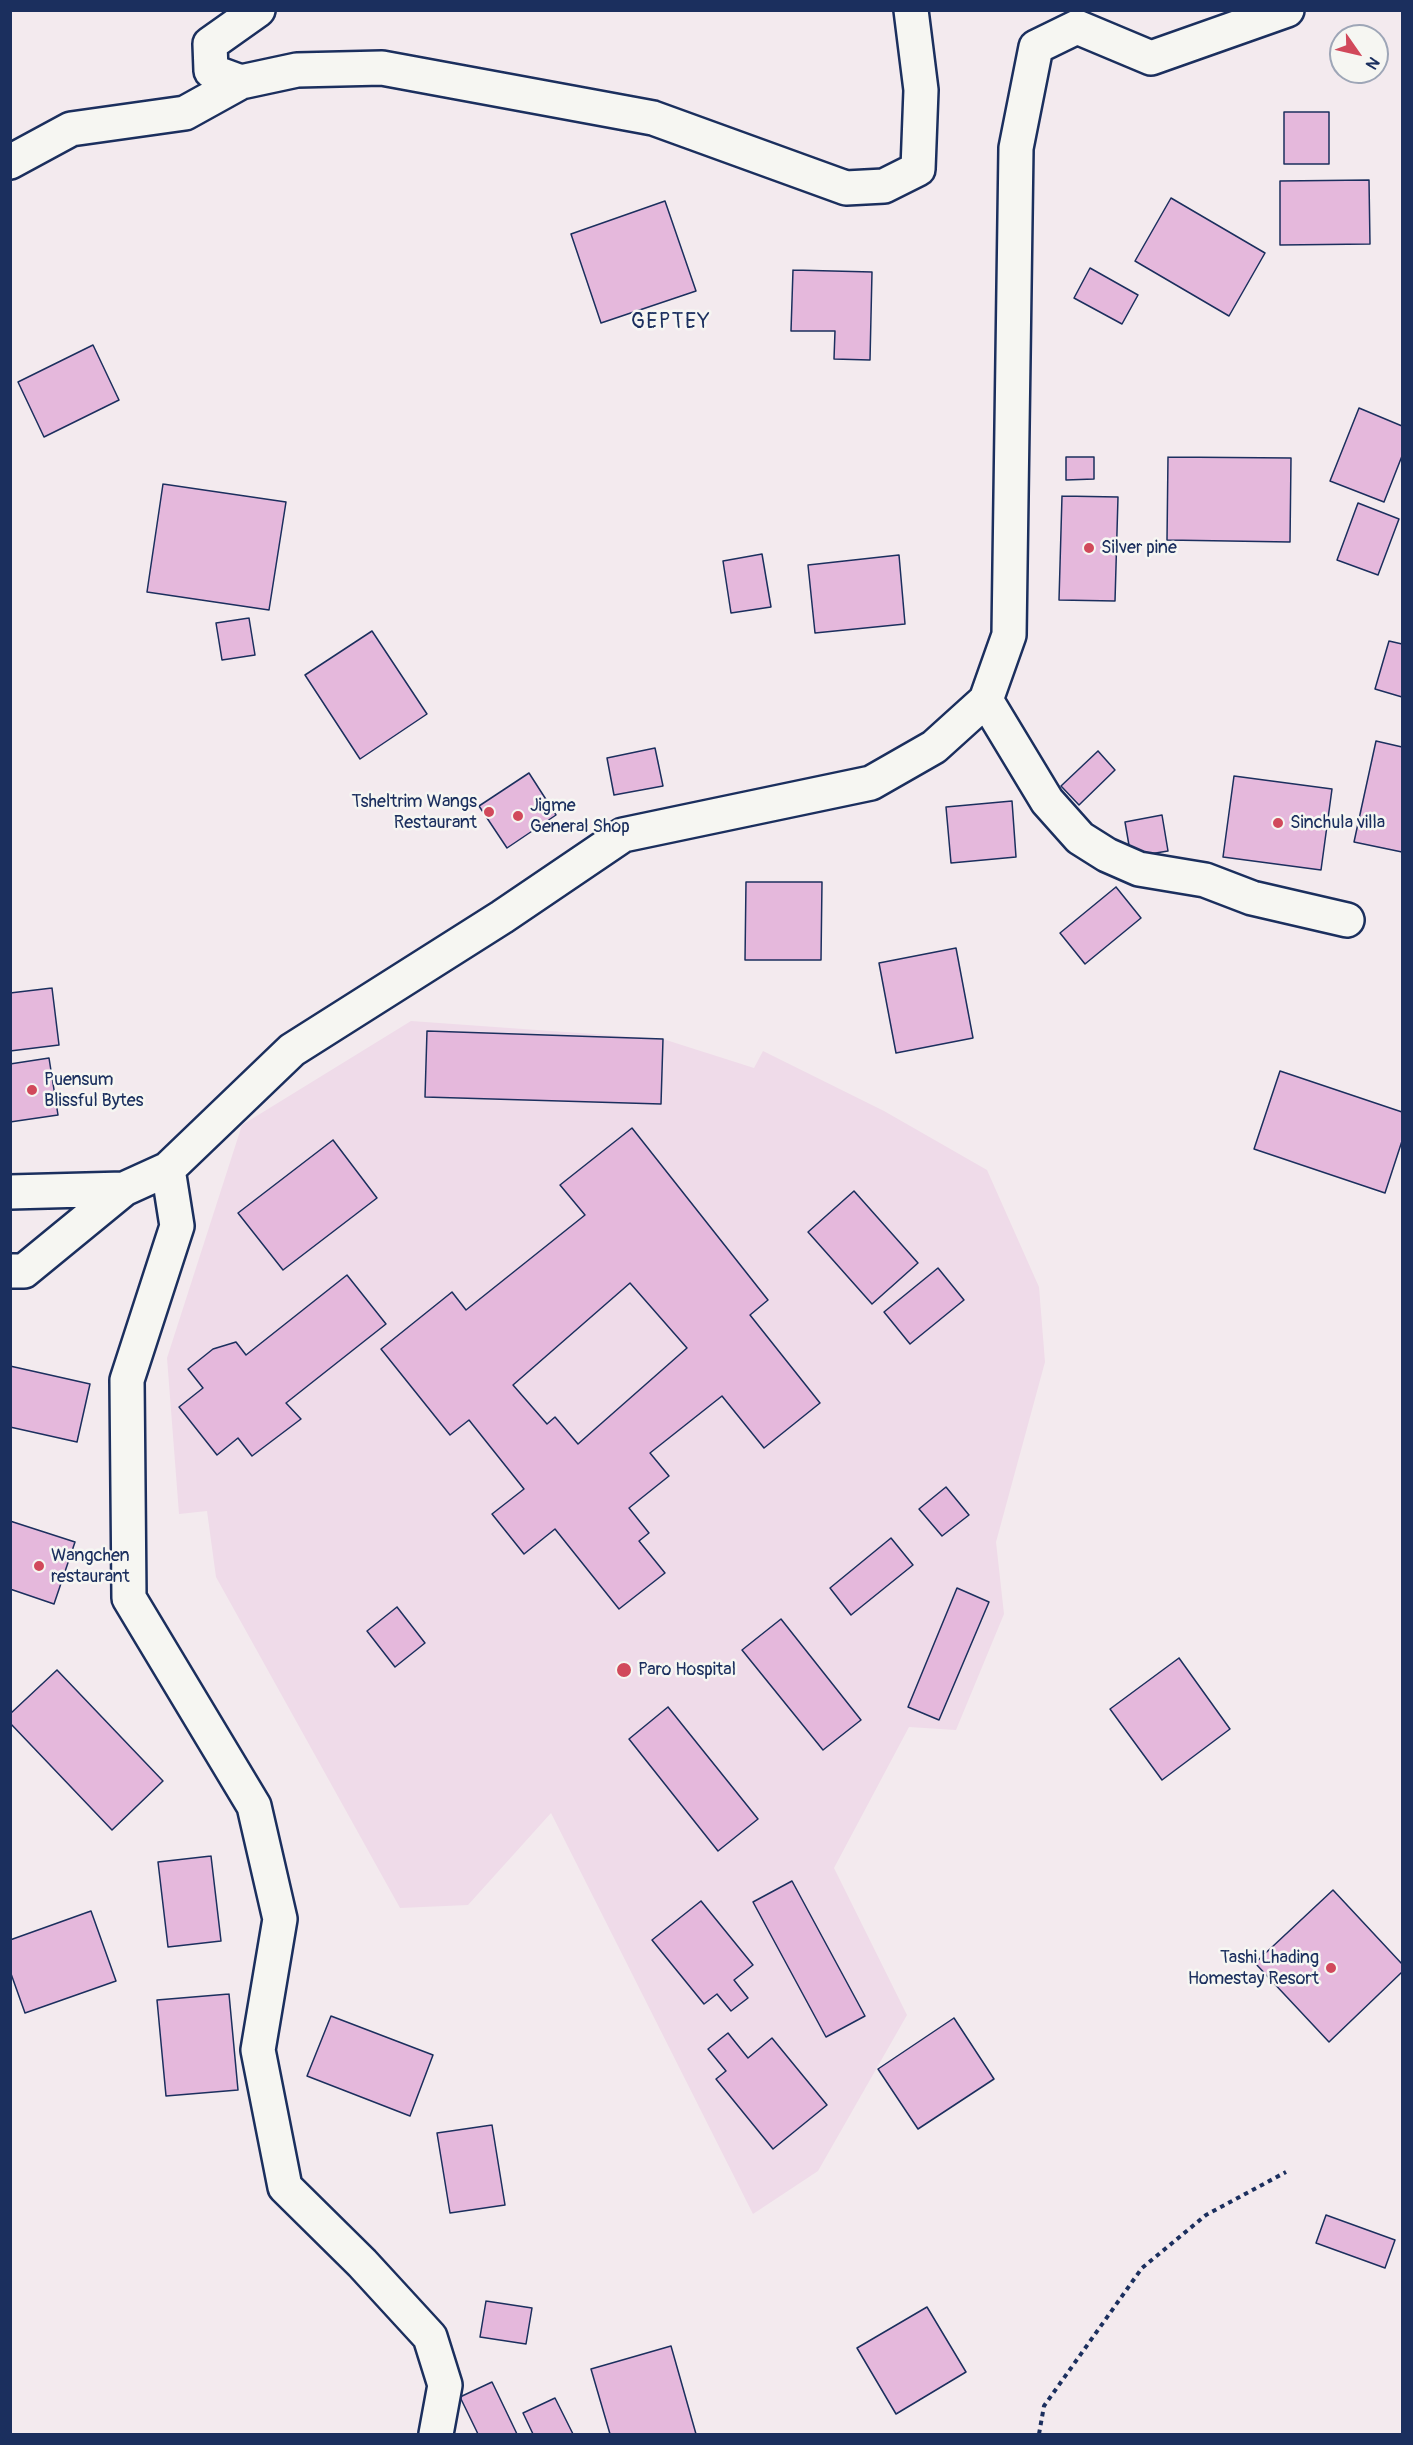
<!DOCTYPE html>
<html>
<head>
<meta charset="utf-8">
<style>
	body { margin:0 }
	#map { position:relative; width:1413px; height:2445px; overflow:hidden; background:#f3eaee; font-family:Pangolin,sans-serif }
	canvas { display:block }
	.frame { position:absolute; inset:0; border:12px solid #1b2f5e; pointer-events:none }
	.north { position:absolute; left:1329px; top:24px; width:60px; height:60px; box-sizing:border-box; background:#f6f6f2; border:2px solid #9ea6b7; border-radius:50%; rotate:124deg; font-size:16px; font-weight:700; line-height:24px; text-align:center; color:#1b2f5e }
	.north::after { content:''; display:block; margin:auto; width:21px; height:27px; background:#d1495b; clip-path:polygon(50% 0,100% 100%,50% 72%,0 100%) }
</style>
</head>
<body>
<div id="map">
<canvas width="1413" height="2445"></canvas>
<div class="frame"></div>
<div class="north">N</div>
</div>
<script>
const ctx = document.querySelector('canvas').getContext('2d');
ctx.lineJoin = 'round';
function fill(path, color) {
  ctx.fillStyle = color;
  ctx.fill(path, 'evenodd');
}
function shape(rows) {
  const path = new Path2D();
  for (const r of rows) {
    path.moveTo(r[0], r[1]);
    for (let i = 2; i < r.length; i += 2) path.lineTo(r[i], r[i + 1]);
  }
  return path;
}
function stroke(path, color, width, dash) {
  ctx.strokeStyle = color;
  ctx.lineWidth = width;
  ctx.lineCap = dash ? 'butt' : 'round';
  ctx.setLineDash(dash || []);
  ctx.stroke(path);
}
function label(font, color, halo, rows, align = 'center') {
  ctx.font = font + ' Pangolin,sans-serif';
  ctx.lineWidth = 5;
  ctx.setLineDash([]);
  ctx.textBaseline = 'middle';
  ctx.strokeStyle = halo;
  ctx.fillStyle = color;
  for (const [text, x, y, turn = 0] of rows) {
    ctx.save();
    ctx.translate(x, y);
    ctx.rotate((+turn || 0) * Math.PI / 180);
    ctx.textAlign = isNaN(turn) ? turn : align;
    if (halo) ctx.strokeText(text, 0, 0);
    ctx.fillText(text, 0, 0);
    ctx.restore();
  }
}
fill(shape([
	[411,1021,663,1039,754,1068,763,1051,884,1111,987,1170,1039,1287,1045,1362,996,1542,1004,1614,956,1730,909,1727,834,1868,907,2015,818,2171,753,2214,551,1813,468,1905,400,1908,216,1577,207,1511,179,1514,167,1358,242,1125]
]), '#efdbe9');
const building = shape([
	[1284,112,1329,112,1329,164,1284,164,1284,112],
	[1369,180,1370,244,1280,245,1280,181,1369,180],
	[1171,198,1265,253,1229,316,1135,261,1171,198],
	[665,201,696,291,601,323,571,234,665,201],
	[1090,268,1138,295,1122,324,1074,298,1090,268],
	[793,270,872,272,870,360,834,359,835,331,791,331,793,270],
	[93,345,119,400,44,437,18,382,93,345],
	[1359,408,1402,426,1402,456,1384,502,1330,481,1359,408],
	[1066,457,1094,457,1094,479,1066,480,1066,457],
	[1168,457,1291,458,1290,542,1167,540,1168,457],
	[163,484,286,502,269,610,147,592,163,484],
	[1062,496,1118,497,1115,601,1059,600,1062,496],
	[1358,503,1399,519,1378,575,1337,560,1358,503],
	[762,554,771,607,731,613,723,561,762,554],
	[899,555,905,624,815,633,808,565,899,555],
	[249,618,255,655,222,660,216,623,249,618],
	[372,631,427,714,360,759,305,675,372,631],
	[1389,641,1402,644,1402,697,1375,689,1389,641],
	[1376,741,1402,747,1402,852,1354,842,1376,741],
	[655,748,663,786,614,795,607,758,655,748],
	[1098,751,1115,770,1079,805,1061,786,1098,751],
	[529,773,556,815,507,848,479,806,529,773],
	[1234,776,1332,789,1321,870,1223,857,1234,776],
	[1012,801,1016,857,951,863,946,807,1012,801],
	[1162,815,1168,851,1131,857,1125,822,1162,815],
	[746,882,822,882,821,960,745,960,746,882],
	[1116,887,1141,918,1085,964,1060,933,1116,887],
	[956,948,973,1038,896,1053,879,963,956,948],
	[52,988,59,1045,10,1051,10,993,52,988],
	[427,1031,663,1039,661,1104,425,1097,427,1031],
	[49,1058,58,1115,10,1122,10,1064,49,1058],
	[1280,1071,1402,1112,1402,1141,1385,1193,1254,1149,1280,1071],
	[632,1128,768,1300,750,1315,820,1403,764,1448,722,1396,650,1453,669,1476,629,1508,649,1533,639,1541,665,1573,619,1609,555,1529,524,1554,492,1514,524,1489,469,1420,450,1435,381,1349,452,1292,466,1310,585,1215,560,1185,632,1128],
	[630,1283,687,1348,578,1444,555,1417,547,1424,513,1385,630,1283],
	[333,1140,377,1198,283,1270,238,1213,333,1140],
	[854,1191,918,1263,872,1304,808,1232,854,1191],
	[938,1268,964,1300,910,1344,884,1312,938,1268],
	[347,1275,386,1324,286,1403,301,1419,252,1456,238,1438,217,1455,179,1407,203,1388,188,1369,213,1349,236,1342,246,1355,347,1275],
	[10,1366,90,1384,77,1442,10,1427,10,1366],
	[946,1487,969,1515,942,1536,919,1509,946,1487],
	[10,1521,75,1542,54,1604,10,1589,10,1521],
	[891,1538,913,1565,851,1615,830,1588,891,1538],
	[957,1588,989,1602,939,1720,908,1707,957,1588],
	[397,1607,425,1643,395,1667,367,1631,397,1607],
	[781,1619,861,1720,823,1750,742,1650,781,1619],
	[1179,1658,1230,1729,1162,1780,1110,1709,1179,1658],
	[57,1670,163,1781,112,1830,10,1723,10,1714,57,1670],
	[668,1707,758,1819,718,1851,629,1739,668,1707],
	[211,1856,221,1941,168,1947,158,1862,211,1856],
	[792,1881,865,2016,826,2037,753,1902,792,1881],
	[1333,1890,1402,1964,1402,1972,1329,2042,1255,1963,1333,1890],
	[701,1901,753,1965,734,1980,748,1998,731,2011,717,1994,704,2004,652,1940,701,1901],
	[91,1911,116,1981,25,2013,10,1971,10,1940,91,1911],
	[229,1994,238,2090,166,2096,157,2000,229,1994],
	[331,2016,433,2055,410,2116,307,2076,331,2016],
	[954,2018,994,2079,918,2129,878,2069,954,2018],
	[728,2033,748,2058,772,2038,827,2105,773,2149,716,2079,726,2071,708,2049,728,2033],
	[492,2125,505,2205,450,2213,437,2133,492,2125],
	[1326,2215,1395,2240,1385,2268,1316,2243,1326,2215],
	[486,2301,532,2308,526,2344,480,2337,486,2301],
	[927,2307,966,2372,896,2414,857,2348,927,2307],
	[671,2346,696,2434,610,2434,591,2369,671,2346],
	[492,2382,517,2434,478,2434,460,2397,492,2382],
	[555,2398,573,2434,533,2434,523,2413,555,2398]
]);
fill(building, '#e5b8dc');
stroke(building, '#1b2f5e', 1.5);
const street = shape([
	[241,82,211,71,210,44,258,10],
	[10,162,71,129,185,113,241,82,297,70,382,68,653,118,846,188,884,186,918,169,921,90,911,10],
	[986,700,1047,801,1080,838,1107,855,1139,869,1205,880,1252,898,1347,920],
	[168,1169,177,1226,127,1380,129,1598,254,1806,280,1919,258,2050,285,2187,362,2263,430,2337,445,2385,436,2434],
	[10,1192,124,1189],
	[10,1271,24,1271,124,1189,168,1169,292,1050,502,917,623,835,871,783,934,747,986,700,1009,635,1016,148,1036,47,1077,27,1151,58,1287,10]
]);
stroke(street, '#1b2f5e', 38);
stroke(shape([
	[1039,2434,1044,2406,1142,2268,1206,2215,1286,2172]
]), '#1b2f5e', 4, [4.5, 4.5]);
stroke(street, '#f6f6f2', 33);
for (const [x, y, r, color] of [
	[1089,548,6,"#d1495b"],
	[489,812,6,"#d1495b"],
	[518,816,6,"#d1495b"],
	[1278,823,6,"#d1495b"],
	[32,1090,6,"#d1495b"],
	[39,1566,6,"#d1495b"],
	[624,1670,8,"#d1495b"],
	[1331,1968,6,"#d1495b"]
]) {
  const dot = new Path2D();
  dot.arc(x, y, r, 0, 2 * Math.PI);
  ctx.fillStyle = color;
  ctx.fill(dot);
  stroke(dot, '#f6f6f2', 2);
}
label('18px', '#1b2f5e', '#f6f6f2', [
	["Silver pine",1101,548],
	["Tsheltrim Wangs",477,802,"right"],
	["Restaurant",477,823,"right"],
	["Jigme",530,806],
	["General Shop",530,827],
	["Sinchula villa",1290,823],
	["Puensum",44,1080],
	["Blissful Bytes",44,1101],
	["Wangchen",51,1556],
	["restaurant",51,1577],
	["Paro Hospital",638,1670],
	["Tashi Lhading",1319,1958,"right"],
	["Homestay Resort",1319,1979,"right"]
], 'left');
ctx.letterSpacing = '1.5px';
label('21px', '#1b2f5e', '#f6f6f2', [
	["GEPTEY",671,323]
]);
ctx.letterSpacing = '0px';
</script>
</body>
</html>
